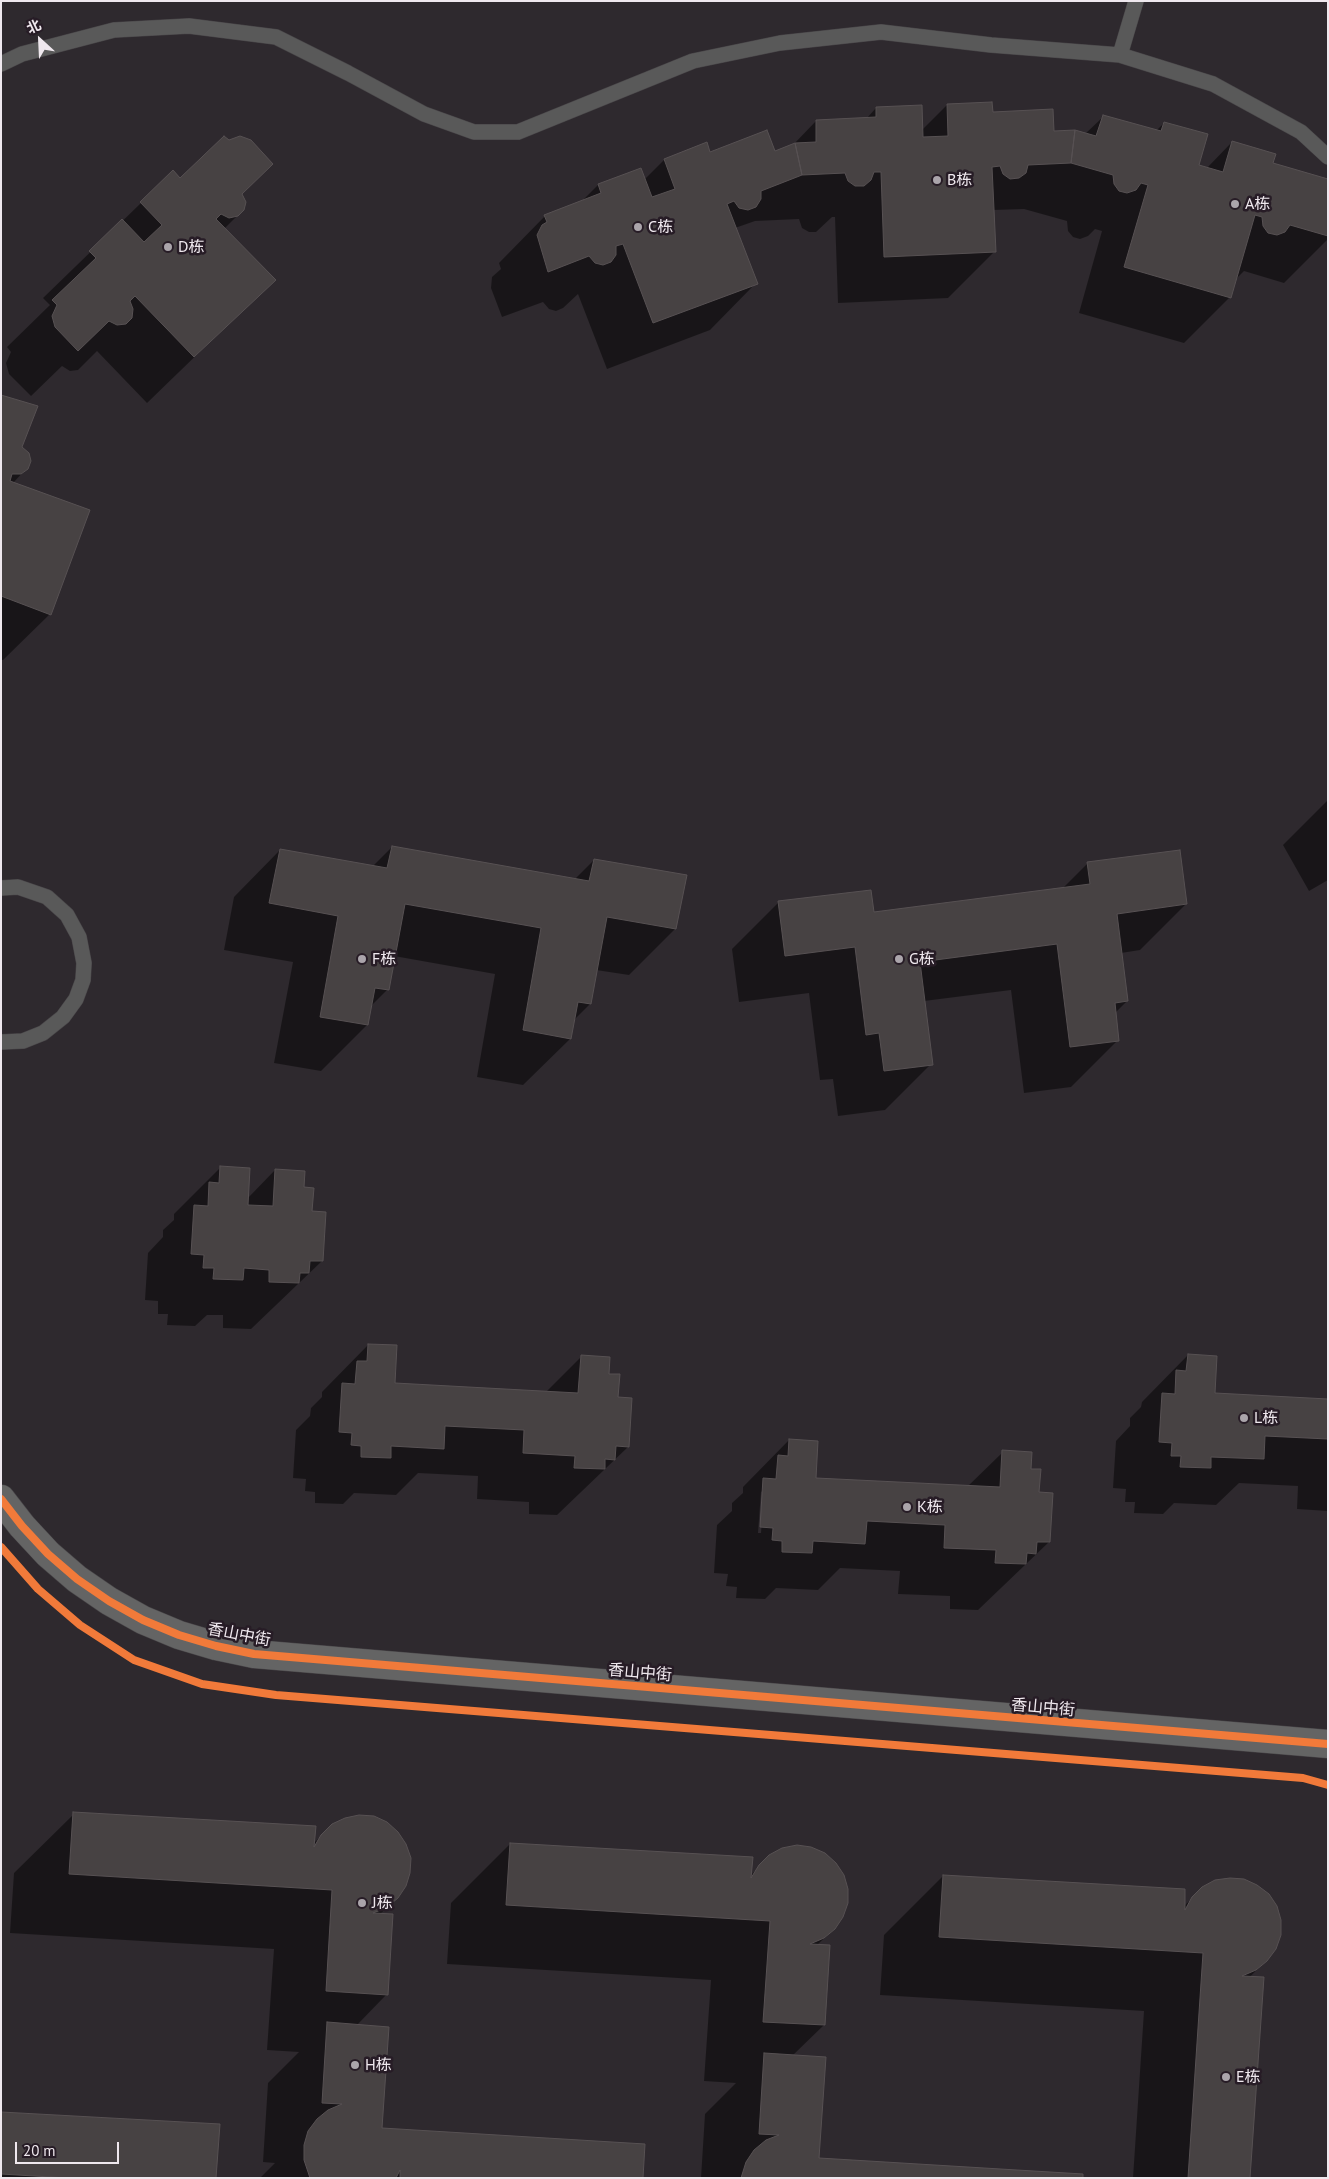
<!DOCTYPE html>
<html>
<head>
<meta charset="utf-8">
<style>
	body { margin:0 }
	#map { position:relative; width:1329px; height:2179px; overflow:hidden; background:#2e292e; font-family:"PT Sans","Noto Sans SC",sans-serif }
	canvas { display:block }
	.frame { position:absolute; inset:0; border:2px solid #efe8ee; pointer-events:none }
	.north { position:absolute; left:15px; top:15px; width:50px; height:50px; -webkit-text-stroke:4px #271c26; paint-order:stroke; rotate:335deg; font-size:14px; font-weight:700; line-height:20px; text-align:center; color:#efe8ee }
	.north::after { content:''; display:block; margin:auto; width:18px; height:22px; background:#efe8ee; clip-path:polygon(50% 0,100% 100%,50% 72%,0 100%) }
	.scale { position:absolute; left:15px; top:2142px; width:104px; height:22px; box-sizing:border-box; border:2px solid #efe8ee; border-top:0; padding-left:6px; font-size:15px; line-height:18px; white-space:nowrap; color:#efe8ee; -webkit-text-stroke:4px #271c26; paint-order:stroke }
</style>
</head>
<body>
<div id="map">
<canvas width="1329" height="2179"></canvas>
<div class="frame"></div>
<div class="north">北</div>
<div class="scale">20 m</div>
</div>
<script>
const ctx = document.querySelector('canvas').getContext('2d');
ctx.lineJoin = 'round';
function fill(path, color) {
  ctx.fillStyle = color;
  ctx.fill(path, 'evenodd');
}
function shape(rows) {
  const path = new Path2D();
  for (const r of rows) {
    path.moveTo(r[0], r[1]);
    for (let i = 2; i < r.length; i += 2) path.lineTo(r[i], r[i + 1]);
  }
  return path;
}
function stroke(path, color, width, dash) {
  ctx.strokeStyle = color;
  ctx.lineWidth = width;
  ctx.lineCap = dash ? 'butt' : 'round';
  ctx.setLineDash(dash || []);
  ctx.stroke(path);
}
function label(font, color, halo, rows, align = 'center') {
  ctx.font = font + ' "PT Sans","Noto Sans SC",sans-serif';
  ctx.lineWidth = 5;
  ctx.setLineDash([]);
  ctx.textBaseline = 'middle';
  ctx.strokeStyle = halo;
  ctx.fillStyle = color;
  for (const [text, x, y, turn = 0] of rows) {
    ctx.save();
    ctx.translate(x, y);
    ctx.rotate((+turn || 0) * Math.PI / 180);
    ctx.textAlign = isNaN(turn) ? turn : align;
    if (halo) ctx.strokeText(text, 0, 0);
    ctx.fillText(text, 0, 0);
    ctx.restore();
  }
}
fill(shape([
	[947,105,992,113,1053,132,1085,134,1103,117,1156,131,1164,123,1197,166,1206,169,1232,142,1271,164,1328,180,1328,239,1284,283,1244,271,1236,279,1230,297,1184,343,1079,313,1102,231,1095,229,1088,236,1080,239,1073,237,1068,231,1067,221,1024,209,993,210,995,251,948,298,838,303,835,217,832,217,816,232,809,232,802,228,799,219,755,221,735,228,756,283,710,330,607,369,578,294,563,308,556,311,549,309,543,302,502,317,491,288,492,277,501,269,499,263,545,216,581,202,598,185,644,180,664,160,706,144,709,154,774,153,792,146,816,121,866,119,876,108,921,131],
	[173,172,180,179,241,195,243,210,224,229,274,280,147,403,97,351,78,370,70,371,62,366,31,396,9,374,6,363,11,352,7,347,50,305,43,298],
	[1,396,27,468,13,483,50,614,3,660,1,660],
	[1328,800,1328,880,1309,891,1283,845],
	[392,847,574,880,594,860,675,929,629,975,596,970,590,1004,573,1021,570,1039,523,1085,477,1077,495,974,394,956,387,990,370,1007,367,1025,321,1071,274,1063,293,962,224,950,234,897,280,850,372,867],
	[1088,863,1186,904,1140,950,1121,953,1127,1001,1115,1013,1118,1040,1071,1087,1024,1093,1011,990,924,1001,931,1064,885,1110,838,1116,833,1079,820,1080,809,993,739,1002,732,949,779,902,873,913,1062,889],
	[220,1168,247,1199,275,1170,302,1188,311,1212,322,1261,251,1329,223,1328,223,1315,207,1315,195,1326,167,1325,168,1314,158,1314,158,1301,145,1300,148,1253,163,1237,163,1230,174,1220,174,1214],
	[368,1345,394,1384,546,1392,581,1357,608,1375,617,1398,628,1447,557,1515,529,1514,529,1502,477,1499,478,1476,418,1473,396,1495,354,1493,343,1504,315,1503,315,1492,305,1491,306,1479,293,1478,296,1430,310,1416,311,1408,322,1397,322,1392],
	[1188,1355,1213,1394,1328,1400,1328,1511,1297,1509,1298,1486,1239,1483,1216,1505,1174,1503,1163,1514,1134,1513,1135,1502,1125,1502,1126,1489,1113,1488,1116,1441,1130,1426,1130,1418,1141,1407,1142,1402],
	[789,1440,815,1479,967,1487,1003,1452,1029,1470,1038,1493,1049,1542,978,1610,950,1609,950,1596,898,1594,900,1571,840,1568,818,1590,776,1588,765,1599,736,1598,737,1587,726,1586,728,1574,714,1573,717,1525,732,1511,732,1503,743,1493,743,1487],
	[764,1490,761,1533,758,1533,761,1492],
	[74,1814,313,1844,332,1825,397,1898,379,1915,387,1994,356,2026,381,2129,642,2178,260,2178,275,2163,263,2162,268,2083,299,2052,267,2050,274,1949,10,1933,14,1873],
	[510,1844,750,1876,770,1856,834,1929,816,1946,824,2025,792,2056,818,2159,1081,2178,701,2178,705,2114,736,2083,704,2081,711,1980,447,1964,451,1903],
	[943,1876,1183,1907,1203,1888,1266,1960,1249,1978,1249,2178,1133,2178,1144,2011,880,1995,884,1935],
	[1,2113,215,2178,1,2178]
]), '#0007');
const building = shape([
	[992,102,993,112,1053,109,1054,131,1075,130,1071,163,1028,165,1026,173,1019,178,1010,179,1003,174,1000,166,992,167,996,252,884,257,881,172,874,172,871,180,864,186,855,186,848,181,845,173,802,175,795,143,816,142,816,120,876,117,876,107,922,105,923,137,948,136,947,104,992,102],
	[1103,115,1161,131,1164,122,1208,134,1199,165,1223,172,1232,141,1276,154,1273,163,1328,179,1328,236,1290,225,1285,232,1277,235,1268,233,1263,226,1262,217,1255,215,1231,298,1124,267,1148,185,1141,183,1136,190,1127,193,1119,191,1114,184,1113,175,1071,163,1075,130,1096,136,1103,115],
	[767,130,775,151,795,143,802,175,761,191,761,199,756,207,748,210,739,208,734,201,727,204,758,284,653,323,623,244,616,246,616,255,611,262,603,265,595,263,589,256,548,272,537,235,542,225,547,222,544,215,601,193,598,184,641,168,652,197,675,189,664,159,707,142,710,152,767,130],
	[224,136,229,140,240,136,251,140,273,164,242,194,246,202,244,210,238,216,229,218,221,214,216,219,276,280,194,357,135,296,130,301,133,309,132,318,126,324,117,325,109,321,78,351,55,327,52,316,57,305,52,300,96,258,89,251,122,219,144,242,162,225,140,202,173,170,180,178,224,136],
	[1,395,38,406,22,447,29,453,31,461,28,469,21,474,12,474,10,481,90,510,51,615,1,596,1,395],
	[392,846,589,881,594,859,687,875,676,929,607,917,591,1004,578,1002,571,1039,523,1030,541,928,405,904,389,990,375,988,368,1025,320,1017,338,916,269,903,280,849,387,868,392,846],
	[1180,850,1187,904,1117,914,1128,1001,1115,1003,1119,1041,1070,1047,1057,944,920,962,933,1065,884,1071,879,1033,866,1035,855,947,785,956,778,901,871,890,874,912,1090,884,1087,862,1180,850],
	[220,1166,250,1168,248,1205,273,1206,275,1169,305,1171,304,1187,314,1188,312,1211,326,1212,323,1261,310,1261,309,1273,300,1273,299,1283,269,1282,269,1270,244,1268,243,1280,213,1279,214,1268,203,1268,204,1255,191,1254,194,1205,208,1206,209,1182,219,1183,220,1166],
	[368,1344,397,1345,395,1383,578,1393,581,1355,610,1357,609,1374,620,1374,618,1397,632,1398,629,1447,616,1446,615,1460,605,1459,605,1469,574,1468,575,1456,523,1453,524,1430,445,1426,444,1449,391,1446,391,1458,361,1457,361,1446,351,1445,352,1433,339,1432,342,1383,355,1384,357,1361,367,1361,368,1344],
	[1188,1354,1217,1356,1215,1393,1328,1399,1328,1439,1265,1436,1264,1459,1211,1457,1211,1468,1180,1467,1181,1456,1171,1456,1172,1443,1159,1442,1162,1393,1175,1394,1176,1370,1186,1371,1188,1354],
	[789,1439,818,1441,816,1478,1000,1487,1002,1450,1032,1452,1031,1469,1041,1469,1039,1492,1053,1493,1050,1542,1037,1542,1036,1554,1027,1553,1026,1564,995,1563,996,1550,944,1548,945,1525,867,1521,865,1544,813,1541,812,1553,782,1552,782,1541,772,1540,773,1528,760,1527,763,1478,776,1479,778,1455,788,1456,789,1439],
	[73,1812,316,1826,314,1847,321,1835,332,1824,345,1818,359,1815,374,1816,387,1822,398,1832,406,1844,411,1858,410,1873,406,1886,398,1898,386,1908,373,1913,393,1914,388,1995,326,1991,332,1890,69,1874,73,1812],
	[510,1843,753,1857,751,1878,759,1865,769,1855,782,1848,797,1845,811,1847,825,1853,836,1863,844,1875,848,1889,848,1903,843,1917,835,1929,824,1938,810,1944,830,1945,825,2025,763,2022,770,1921,506,1905,510,1843],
	[943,1875,1185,1889,1185,1910,1192,1897,1202,1887,1215,1880,1230,1878,1244,1879,1257,1885,1269,1894,1277,1906,1281,1920,1281,1935,1276,1949,1267,1961,1256,1970,1242,1976,1264,1977,1250,2178,1188,2178,1203,1953,939,1937,943,1875],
	[327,2022,389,2027,382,2128,645,2144,643,2178,400,2178,400,2170,396,2178,310,2178,304,2160,304,2145,308,2131,317,2119,328,2110,342,2104,322,2103,327,2022],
	[764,2053,826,2057,819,2158,1083,2174,1083,2178,741,2178,746,2162,754,2150,766,2140,779,2135,759,2134,764,2053],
	[1,2112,220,2124,216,2178,67,2178,1,2174,1,2112]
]);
fill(building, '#474243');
stroke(building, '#575153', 1);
const lane = shape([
	[1120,55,1136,1],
	[1,64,22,54,114,30,189,26,276,37,348,73,424,114,474,132,518,132,693,61,780,43,881,32,991,45,1120,55,1213,84,1301,132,1328,157],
	[1,888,18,887,47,897,67,915,79,937,84,963,83,980,76,999,63,1017,43,1033,23,1041,1,1042]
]);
const secondary = shape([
	[1,1499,22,1526,48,1554,77,1579,109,1601,143,1620,179,1635,216,1646,254,1654,1328,1744]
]);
stroke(lane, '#484548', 16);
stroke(secondary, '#484548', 29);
stroke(lane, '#595959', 15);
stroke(secondary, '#646464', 28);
stroke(shape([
	[1,1499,22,1526,48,1554,77,1579,109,1601,143,1620,179,1635,216,1646,254,1654,1328,1744],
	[1,1547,38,1589,80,1625,134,1660,202,1684,276,1695,1303,1778,1328,1785]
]), '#f17a3a', 8);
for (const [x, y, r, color] of [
	[937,180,5,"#aba5ab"],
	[1235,204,5,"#aba5ab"],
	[638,227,5,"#aba5ab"],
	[168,247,5,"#aba5ab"],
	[362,959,5,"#aba5ab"],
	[899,959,5,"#aba5ab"],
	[1244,1418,5,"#aba5ab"],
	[907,1507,5,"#aba5ab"],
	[362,1903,5,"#aba5ab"],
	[355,2065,5,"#aba5ab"],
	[1226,2077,5,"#aba5ab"]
]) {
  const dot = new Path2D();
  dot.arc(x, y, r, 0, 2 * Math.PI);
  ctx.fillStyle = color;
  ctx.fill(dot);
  stroke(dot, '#271c26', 2);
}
label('16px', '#efe8ee', '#271c26', [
	["B栋",947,180],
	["A栋",1245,204],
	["C栋",648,227],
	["D栋",178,247],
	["F栋",372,959],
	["G栋",909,959],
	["L栋",1254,1418],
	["K栋",917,1507],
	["J栋",372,1903],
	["H栋",365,2065],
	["E栋",1236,2077]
], 'left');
label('16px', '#efe8ee', '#271c26', [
	["香山中街",239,1635,11],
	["香山中街",640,1673,5],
	["香山中街",1043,1708,5]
]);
</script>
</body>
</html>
